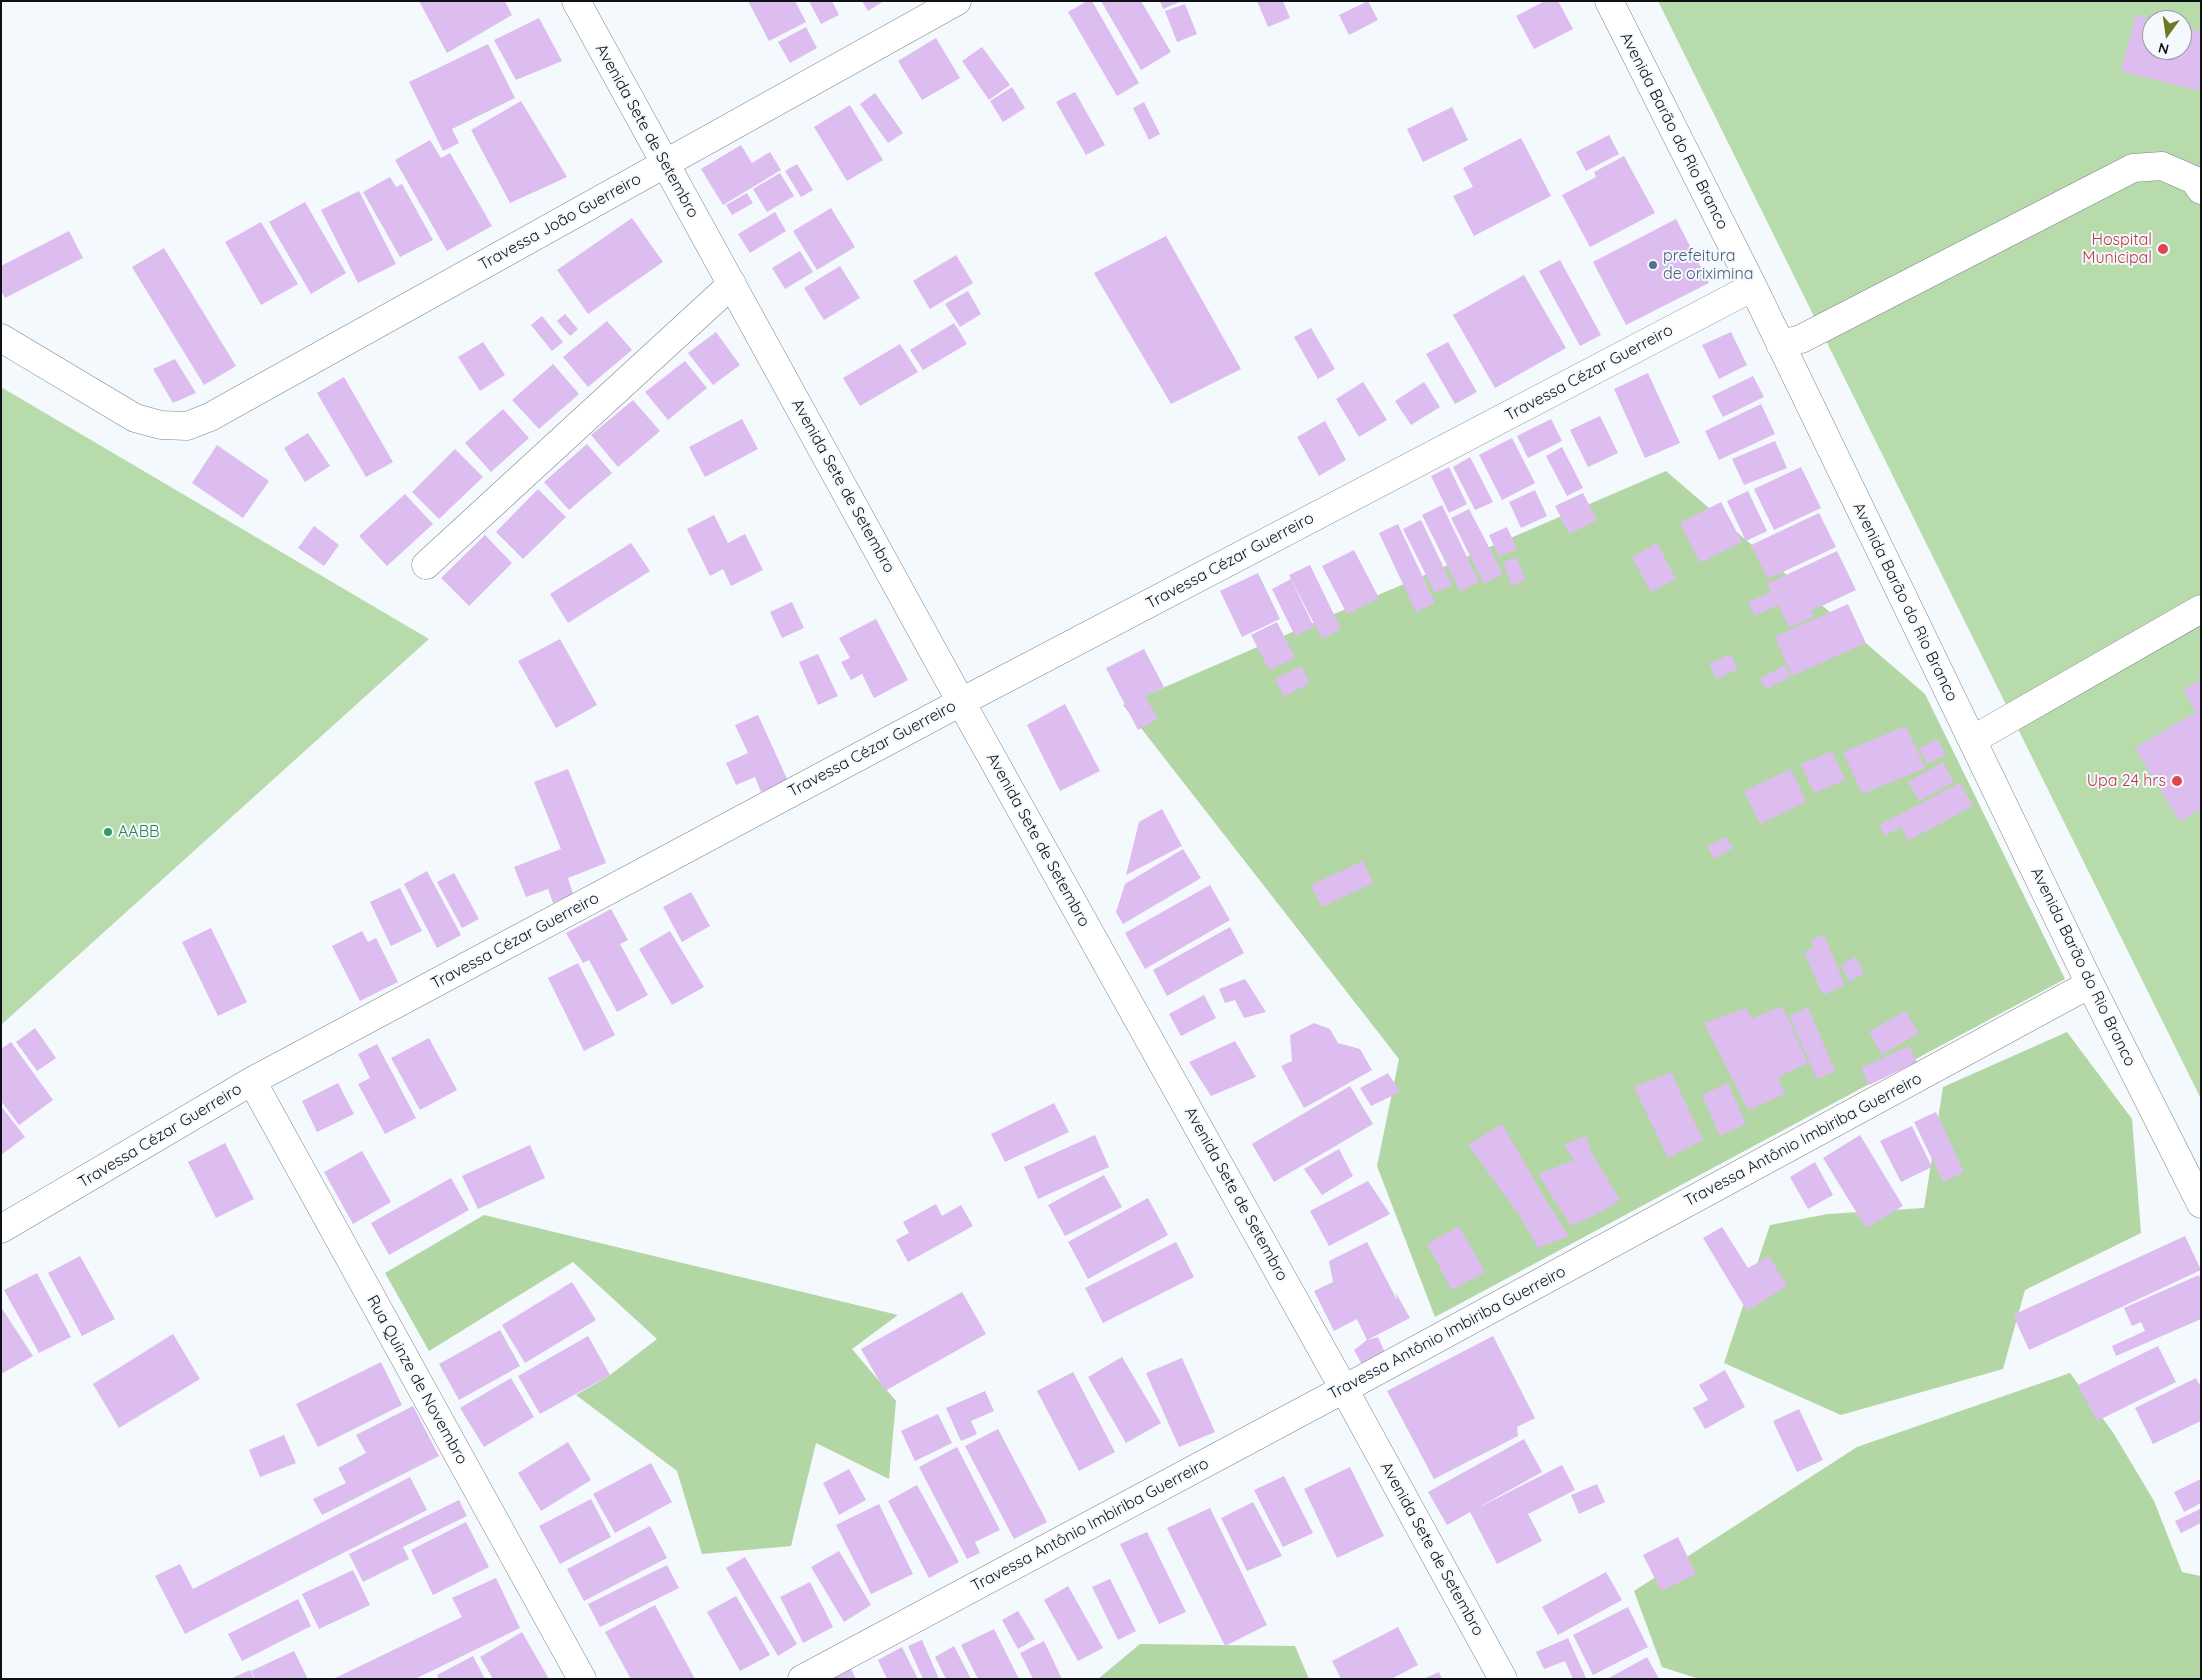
<!DOCTYPE html>
<html>
<head>
<meta charset="utf-8">
<style>
	body { margin:0 }
	#map { position:relative; width:2202px; height:1680px; overflow:hidden; background:#f4f9fd; font-family:Quicksand,sans-serif }
	canvas { display:block }
	.frame { position:absolute; inset:0; border:2px solid #0f1214; pointer-events:none }
	.north { position:absolute; left:2142px; top:10px; width:50px; height:50px; box-sizing:border-box; background:#f4f9fd; border:1px solid #989da0; border-radius:50%; rotate:194deg; font-size:14px; font-weight:700; line-height:20px; text-align:center; color:#0f1214 }
	.north::after { content:''; display:block; margin:auto; width:18px; height:22px; background:#6f7720; clip-path:polygon(50% 0,100% 100%,50% 72%,0 100%) }
</style>
</head>
<body>
<div id="map">
<canvas width="2202" height="1680"></canvas>
<div class="frame"></div>
<div class="north">N</div>
</div>
<script>
const ctx = document.querySelector('canvas').getContext('2d');
ctx.lineJoin = 'round';
function fill(path, color) {
  ctx.fillStyle = color;
  ctx.fill(path, 'evenodd');
}
function shape(rows) {
  const path = new Path2D();
  for (const r of rows) {
    path.moveTo(r[0], r[1]);
    for (let i = 2; i < r.length; i += 2) path.lineTo(r[i], r[i + 1]);
  }
  return path;
}
function stroke(path, color, width, dash) {
  ctx.strokeStyle = color;
  ctx.lineWidth = width;
  ctx.lineCap = dash ? 'butt' : 'round';
  ctx.setLineDash(dash || []);
  ctx.stroke(path);
}
function label(font, color, halo, rows, align = 'center') {
  ctx.font = font + ' Quicksand,sans-serif';
  ctx.lineWidth = 4;
  ctx.setLineDash([]);
  ctx.textBaseline = 'middle';
  ctx.strokeStyle = halo;
  ctx.fillStyle = color;
  for (const [text, x, y, turn = 0] of rows) {
    ctx.save();
    ctx.translate(x, y);
    ctx.rotate((+turn || 0) * Math.PI / 180);
    ctx.textAlign = isNaN(turn) ? turn : align;
    if (halo) ctx.strokeText(text, 0, 0);
    ctx.fillText(text, 0, 0);
    ctx.restore();
  }
}
fill(shape([
	[1658,1,2201,1,2201,1099],
	[2152,20,2182,20,2182,50,2152,50],
	[1,387,429,639,1,1025]
]), '#b8dbab');
fill(shape([
	[1666,471,1925,694,2065,979,1435,1317,1377,1166,1399,1059,1123,705],
	[2067,1032,2132,1119,2141,1233,2025,1290,2003,1369,1841,1415,1724,1363,1770,1225,1828,1214,1924,1208,1943,1087],
	[484,1215,898,1315,852,1349,896,1401,889,1479,816,1443,791,1546,702,1554,677,1471,576,1395,610,1375,657,1339,573,1262,429,1351,385,1273],
	[2070,1373,2114,1434,2154,1501,2182,1572,2201,1576,2201,1679,1699,1679,1662,1667,1634,1591,1857,1447],
	[1140,1644,1295,1646,1309,1679,1098,1679]
]), '#b3d7a4');
fill(shape([
	[419,1,505,1,512,15,447,53],
	[748,1,795,1,806,22,769,41],
	[809,1,832,1,839,15,821,24],
	[862,1,884,1,868,11],
	[1087,1,1092,1,1139,83,1117,96,1068,12],
	[1101,1,1141,1,1171,52,1141,70],
	[1160,1,1182,1,1163,9],
	[1257,1,1283,1,1290,18,1268,27],
	[1368,1,1378,20,1349,35,1339,15],
	[1545,1,1558,1,1573,29,1534,49,1516,16],
	[1185,4,1197,34,1177,42,1165,11],
	[2136,15,2152,20,2152,50,2182,50,2182,27,2201,32,2201,91,2121,71],
	[539,18,562,61,516,80,494,40],
	[806,27,817,48,790,63,778,42],
	[936,38,960,78,922,100,898,61],
	[488,44,515,98,452,129,459,143,443,151,409,82],
	[982,47,1010,85,989,100,962,61],
	[1012,87,1025,108,1003,122,990,101],
	[1075,92,1105,145,1086,155,1056,102],
	[875,93,903,133,888,143,860,104],
	[521,101,567,177,510,203,471,130],
	[1144,102,1160,134,1149,140,1133,108],
	[850,105,883,160,847,181,814,127],
	[1452,107,1468,140,1423,162,1407,129],
	[1609,135,1619,154,1586,171,1576,152],
	[1521,138,1551,196,1474,236,1453,196,1473,187,1463,168],
	[430,140,441,158,450,153,492,226,447,251,395,160],
	[741,145,752,163,770,152,781,170,723,205,701,169],
	[1624,156,1655,213,1590,247,1562,195,1596,177,1594,172],
	[797,164,813,190,801,197,785,171],
	[780,173,794,196,767,212,753,189],
	[390,177,396,187,402,184,433,240,400,257,363,192],
	[359,191,396,264,358,283,321,210],
	[747,193,753,203,732,215,726,205],
	[305,202,346,273,311,294,269,222],
	[831,208,855,247,817,270,793,231],
	[775,212,786,231,750,253,738,234],
	[632,218,663,262,588,314,557,270],
	[1676,219,1709,283,1626,325,1593,262],
	[261,222,298,284,261,305,225,242],
	[69,231,83,258,5,298,1,290,1,266],
	[1166,236,1241,369,1171,404,1094,273],
	[164,248,236,366,204,385,132,267],
	[800,251,813,272,785,289,772,268],
	[956,255,973,283,930,309,913,281],
	[1560,260,1601,335,1580,346,1539,271],
	[840,266,860,298,824,320,804,288],
	[1524,275,1566,348,1495,388,1453,315],
	[968,291,981,314,960,327,945,304],
	[565,314,578,329,570,336,557,321],
	[542,316,563,342,552,351,531,325],
	[607,321,632,350,588,387,563,357],
	[954,323,967,344,923,370,910,350],
	[1311,328,1335,369,1318,379,1294,337],
	[716,332,740,365,713,385,688,353],
	[1731,332,1747,365,1719,379,1702,345],
	[483,342,505,375,480,391,458,357],
	[1448,342,1477,392,1455,404,1426,354],
	[900,344,918,372,860,406,843,378],
	[175,359,196,393,173,403,153,369],
	[685,361,707,388,668,420,645,392],
	[553,364,579,394,539,429,512,400],
	[1648,373,1680,443,1645,458,1614,389],
	[1753,376,1764,397,1723,417,1712,396],
	[344,377,393,462,366,477,317,393],
	[1363,382,1387,420,1359,437,1336,399],
	[1424,382,1440,407,1411,425,1395,401],
	[633,400,660,431,618,467,591,435],
	[1761,404,1775,434,1719,460,1705,431],
	[503,409,529,438,491,472,465,443],
	[1600,416,1618,453,1588,467,1570,430],
	[742,419,758,449,705,477,689,447],
	[1551,419,1562,441,1528,458,1517,436],
	[1325,421,1346,460,1319,476,1297,437],
	[308,433,330,466,305,482,284,448],
	[1512,438,1535,483,1502,500,1479,455],
	[1775,441,1787,468,1744,485,1732,459],
	[587,444,612,473,569,510,544,482],
	[217,445,269,481,243,518,192,483],
	[1562,447,1583,488,1567,496,1546,456],
	[455,449,483,477,439,519,412,492],
	[1470,457,1493,502,1475,510,1453,467],
	[1449,467,1467,504,1449,513,1431,476],
	[1801,467,1821,508,1774,530,1754,489],
	[538,489,566,517,523,559,496,532],
	[1535,490,1547,516,1521,528,1509,502],
	[1748,491,1767,531,1746,541,1727,501],
	[1583,493,1597,520,1569,534,1555,506],
	[405,494,433,524,387,566,359,536],
	[1721,502,1742,542,1700,563,1680,523],
	[1442,505,1479,582,1460,591,1422,515],
	[1469,509,1503,574,1484,584,1451,518],
	[1819,513,1836,547,1768,579,1751,545],
	[714,515,728,543,745,534,763,570,731,586,723,569,710,576,687,529],
	[1421,520,1452,585,1435,593,1403,529],
	[1398,524,1435,603,1416,612,1379,533],
	[314,526,339,545,324,566,298,548],
	[1507,527,1517,549,1499,557,1489,535],
	[485,535,512,563,469,606,441,578],
	[631,543,650,571,568,623,550,594],
	[1657,543,1676,579,1651,592,1632,557],
	[1354,550,1379,598,1347,614,1322,566],
	[1837,551,1856,590,1811,611,1814,616,1789,628,1778,605,1755,616,1748,602,1771,592,1767,584],
	[1516,557,1526,580,1512,586,1503,563],
	[1310,565,1341,629,1322,639,1289,575],
	[1258,573,1280,619,1242,637,1220,591],
	[1291,579,1314,627,1295,636,1272,589],
	[792,602,804,628,782,638,770,612],
	[1848,604,1866,643,1792,676,1775,637],
	[876,619,908,680,874,698,862,674,851,680,841,662,850,658,839,638],
	[1277,622,1295,658,1269,670,1251,635],
	[560,639,597,705,556,728,518,661],
	[1144,649,1164,687,1145,696,1158,719,1138,730,1106,668],
	[818,654,838,696,818,705,799,662],
	[1730,654,1738,669,1716,679,1709,664],
	[1785,665,1791,677,1766,689,1760,678],
	[1301,666,1310,683,1284,697,1275,679],
	[2201,680,2201,809,2180,822,2135,748,2196,712,2183,690],
	[1065,704,1100,771,1060,791,1027,725],
	[758,715,788,781,761,792,755,777,736,785,726,763,748,753,735,725],
	[1906,726,1925,768,1862,794,1843,752],
	[1937,739,1946,755,1927,764,1919,748],
	[1832,751,1845,780,1814,793,1801,764],
	[1943,762,1954,782,1919,801,1908,782],
	[568,769,606,863,568,878,573,894,553,903,548,889,526,897,514,867,561,849,534,782],
	[1791,769,1806,802,1760,824,1744,791],
	[1960,783,1973,806,1908,841,1901,827,1885,836,1879,825],
	[1162,809,1182,846,1126,875,1139,822],
	[1726,837,1733,848,1714,859,1707,847],
	[1183,849,1201,878,1123,924,1116,912,1125,884],
	[1363,861,1373,883,1322,907,1311,885],
	[427,871,461,935,437,948,404,884],
	[454,873,479,919,462,928,437,882],
	[1210,885,1230,920,1145,969,1125,933],
	[400,888,422,931,391,946,370,902],
	[691,892,710,926,682,942,663,907],
	[611,909,628,940,620,944,648,995,617,1012,589,960,583,963,566,933],
	[1230,927,1244,953,1167,996,1153,970],
	[211,928,247,1002,218,1016,182,942],
	[362,931,368,942,376,938,398,982,360,1001,332,946],
	[670,931,704,987,672,1005,639,949],
	[1824,935,1845,985,1823,995,1804,952,1814,948,1811,940],
	[1856,957,1864,974,1849,981,1841,965],
	[578,963,615,1035,584,1051,548,978],
	[1245,979,1266,1012,1244,1018,1235,1000,1225,1003,1219,989],
	[1204,995,1216,1018,1181,1036,1169,1014],
	[1782,1006,1808,1063,1778,1077,1785,1094,1748,1110,1704,1023,1746,1008,1752,1019],
	[1808,1007,1835,1071,1817,1079,1789,1016],
	[1905,1011,1919,1033,1882,1055,1869,1032],
	[1314,1023,1330,1029,1338,1043,1360,1049,1372,1070,1304,1108,1281,1066,1292,1061,1290,1035],
	[35,1028,56,1058,37,1071,16,1042],
	[429,1038,457,1090,420,1110,391,1058],
	[1235,1041,1256,1077,1211,1096,1189,1062],
	[11,1042,53,1100,19,1125,1,1101,1,1049],
	[377,1044,416,1118,385,1134,358,1084,370,1078,358,1054],
	[1909,1046,1917,1062,1869,1085,1861,1068],
	[1671,1072,1703,1140,1668,1158,1634,1087],
	[1388,1073,1400,1092,1371,1106,1360,1088],
	[338,1083,354,1114,317,1132,302,1101],
	[1728,1083,1746,1124,1720,1136,1702,1095],
	[1350,1086,1373,1124,1274,1182,1252,1144],
	[1054,1103,1069,1132,1005,1162,991,1134],
	[1,1106,25,1137,1,1155],
	[1936,1112,1964,1172,1943,1182,1914,1122],
	[1502,1124,1547,1202,1569,1236,1538,1248,1520,1216,1468,1145],
	[1912,1126,1932,1167,1901,1182,1880,1141],
	[1095,1135,1109,1167,1038,1199,1024,1167],
	[1860,1135,1903,1206,1866,1228,1823,1158],
	[1586,1136,1591,1152,1620,1200,1599,1213,1571,1226,1538,1174,1574,1160,1564,1145],
	[225,1143,254,1199,216,1218,188,1162],
	[530,1145,545,1178,478,1209,462,1176],
	[1339,1149,1353,1176,1322,1195,1304,1169],
	[362,1151,391,1202,353,1224,324,1172],
	[1815,1162,1833,1195,1808,1209,1790,1177],
	[1104,1175,1122,1207,1065,1236,1048,1205],
	[451,1178,469,1210,389,1255,371,1223],
	[1368,1181,1390,1214,1329,1246,1310,1211],
	[1148,1198,1168,1235,1088,1279,1068,1242],
	[936,1204,942,1216,961,1205,973,1226,908,1262,896,1240,909,1233,903,1222],
	[1459,1226,1485,1272,1452,1290,1427,1244],
	[1722,1227,1748,1268,1769,1256,1787,1286,1747,1311,1703,1238],
	[2185,1236,2201,1270,2029,1350,2013,1315],
	[1176,1242,1194,1277,1103,1323,1085,1288],
	[1367,1242,1397,1300,1396,1293,1410,1318,1367,1340,1378,1337,1387,1357,1364,1368,1354,1350,1367,1340,1357,1319,1334,1331,1314,1291,1333,1282,1329,1261],
	[80,1256,115,1319,82,1336,48,1273],
	[37,1273,71,1337,39,1353,4,1290],
	[2199,1275,2201,1280,2201,1319,2116,1356,2112,1346,2145,1331,2141,1322,2132,1326,2124,1308],
	[572,1282,596,1320,525,1363,502,1325],
	[962,1292,986,1334,885,1391,861,1349],
	[1,1307,33,1356,1,1374],
	[500,1330,520,1366,459,1400,439,1364],
	[173,1334,200,1379,119,1428,93,1384],
	[588,1336,610,1375,540,1414,518,1376],
	[1493,1336,1535,1418,1517,1427,1518,1436,1434,1479,1387,1391],
	[2158,1346,2176,1382,2097,1421,2078,1385],
	[1122,1357,1161,1423,1126,1443,1088,1377],
	[1182,1358,1215,1432,1179,1447,1146,1373],
	[381,1362,402,1405,318,1447,296,1404],
	[1725,1370,1745,1407,1705,1429,1693,1408,1708,1400,1699,1385],
	[1073,1372,1115,1452,1079,1471,1037,1391],
	[511,1378,534,1417,484,1447,460,1408],
	[2196,1378,2201,1387,2201,1421,2153,1444,2135,1408],
	[985,1391,994,1411,971,1421,977,1434,961,1441,946,1408],
	[413,1406,439,1456,322,1515,313,1499,346,1483,338,1468,366,1453,356,1435],
	[1799,1409,1823,1460,1797,1472,1773,1421],
	[938,1414,952,1443,915,1461,901,1431],
	[998,1429,1047,1522,1014,1539,965,1446],
	[284,1435,296,1463,260,1477,249,1450],
	[1524,1439,1542,1472,1447,1525,1428,1492],
	[568,1442,591,1480,541,1511,518,1473],
	[957,1447,1000,1530,975,1542,980,1553,967,1559,919,1467],
	[651,1463,672,1502,615,1533,593,1494],
	[1562,1465,1575,1490,1528,1514,1542,1541,1497,1564,1470,1512],
	[1350,1467,1384,1536,1337,1558,1304,1489],
	[849,1469,866,1500,839,1515,823,1483],
	[1284,1476,1313,1533,1283,1547,1254,1490],
	[410,1477,427,1510,185,1634,155,1576,180,1564,193,1589],
	[2201,1479,2201,1503,2184,1512,2174,1492],
	[1597,1484,1605,1502,1579,1514,1571,1495],
	[917,1485,959,1562,929,1578,888,1501],
	[591,1499,611,1537,560,1564,539,1526],
	[459,1500,467,1516,403,1547,409,1559,363,1582,349,1554],
	[1253,1502,1282,1556,1247,1571,1221,1518],
	[879,1504,913,1574,871,1594,836,1525],
	[1210,1508,1267,1625,1225,1646,1167,1528],
	[2200,1509,2201,1523,2181,1533,2175,1521],
	[466,1522,489,1567,433,1595,411,1550],
	[650,1526,667,1558,584,1601,567,1569],
	[1147,1532,1186,1612,1159,1624,1120,1544],
	[1678,1537,1696,1574,1661,1591,1643,1555],
	[839,1551,871,1605,844,1622,811,1567],
	[745,1557,797,1644,778,1656,726,1568],
	[667,1565,679,1588,600,1627,588,1604],
	[353,1570,370,1605,319,1629,302,1594],
	[1606,1572,1622,1600,1558,1635,1542,1607],
	[496,1578,520,1628,415,1679,333,1679,462,1617,452,1598],
	[1110,1579,1136,1631,1118,1640,1092,1587],
	[810,1582,833,1627,803,1643,780,1597],
	[1068,1586,1103,1648,1078,1661,1044,1600],
	[736,1596,770,1655,740,1671,707,1612],
	[298,1599,311,1626,242,1661,228,1634],
	[655,1605,695,1679,631,1679,605,1632],
	[1628,1607,1648,1647,1593,1675,1573,1635],
	[1018,1611,1035,1639,1018,1649,1002,1620],
	[1398,1627,1418,1665,1391,1679,1341,1679,1332,1661],
	[994,1629,1019,1679,978,1679,961,1645],
	[522,1632,549,1679,493,1679,480,1657],
	[1568,1638,1586,1678,1585,1679,1573,1679,1565,1661,1544,1669,1536,1652],
	[922,1640,939,1679,923,1679,908,1646],
	[1044,1641,1062,1679,1033,1679,1020,1653],
	[954,1646,971,1679,946,1679,935,1657],
	[902,1647,918,1679,887,1679,878,1660],
	[294,1651,308,1679,255,1679,251,1671],
	[473,1656,485,1679,439,1679,437,1675],
	[1647,1657,1659,1679,1607,1679],
	[849,1665,856,1679,821,1679],
	[250,1670,254,1679,230,1679],
	[1439,1672,1442,1679,1423,1679]
]), '#ddbcef');
const minor = shape([
	[576,1,961,702,1344,1389,1503,1679],
	[1609,1,1753,287,2090,984,2201,1204],
	[1,338,135,418,161,425,187,426,210,417,957,1],
	[1780,344,1801,339,2133,168,2162,166,2194,180,2201,190],
	[426,565,732,284],
	[1972,740,2201,609],
	[252,1081,582,1679],
	[1,1229,252,1081,961,702,1753,287],
	[802,1679,1344,1389,2090,984]
]);
stroke(minor, '#7d858b', 29);
stroke(minor, '#fff', 28);
for (const [x, y, r, color] of [
	[2163,249,6,"#e0444e"],
	[1653,265,5,"#5c6f8a"],
	[2177,781,6,"#e0444e"],
	[108,832,5,"#2e9e5b"]
]) {
  const dot = new Path2D();
  dot.arc(x, y, r, 0, 2 * Math.PI);
  ctx.fillStyle = color;
  ctx.fill(dot);
  stroke(dot, '#f4f9fd', 2);
}
label('16px', '#0f1214', '#f4f9fd', [
	["Avenida Sete de Setembro",647,131,61],
	["Avenida Barão do Rio Branco",1674,131,63],
	["Travessa João Guerreiro",560,222,-29],
	["Travessa Cézar Guerreiro",1589,373,-28],
	["Avenida Sete de Setembro",843,486,61],
	["Travessa Cézar Guerreiro",1230,561,-28],
	["Avenida Barão do Rio Branco",1905,602,64],
	["Travessa Cézar Guerreiro",872,749,-28],
	["Avenida Sete de Setembro",1038,840,61],
	["Travessa Cézar Guerreiro",515,941,-28],
	["Avenida Barão do Rio Branco",2083,967,64],
	["Travessa Cézar Guerreiro",160,1136,-31],
	["Travessa Antônio Imbiriba Guerreiro",1803,1140,-28],
	["Avenida Sete de Setembro",1236,1194,61],
	["Travessa Antônio Imbiriba Guerreiro",1447,1333,-28],
	["Rua Quinze de Novembro",417,1380,61],
	["Travessa Antônio Imbiriba Guerreiro",1090,1525,-28],
	["Avenida Sete de Setembro",1432,1549,61]
]);
label('16px', '#be3a42', '#f4f9fd', [
	["Hospital",2152,240],
	["Municipal",2152,258],
	["Upa 24 hrs",2166,781]
], 'right');
label('16px', '#4e5e75', '#f4f9fd', [
	["prefeitura",1663,256],
	["de oriximina",1663,274]
], 'left');
label('16px', '#27864d', '#f4f9fd', [
	["AABB",118,832]
], 'left');
</script>
</body>
</html>
